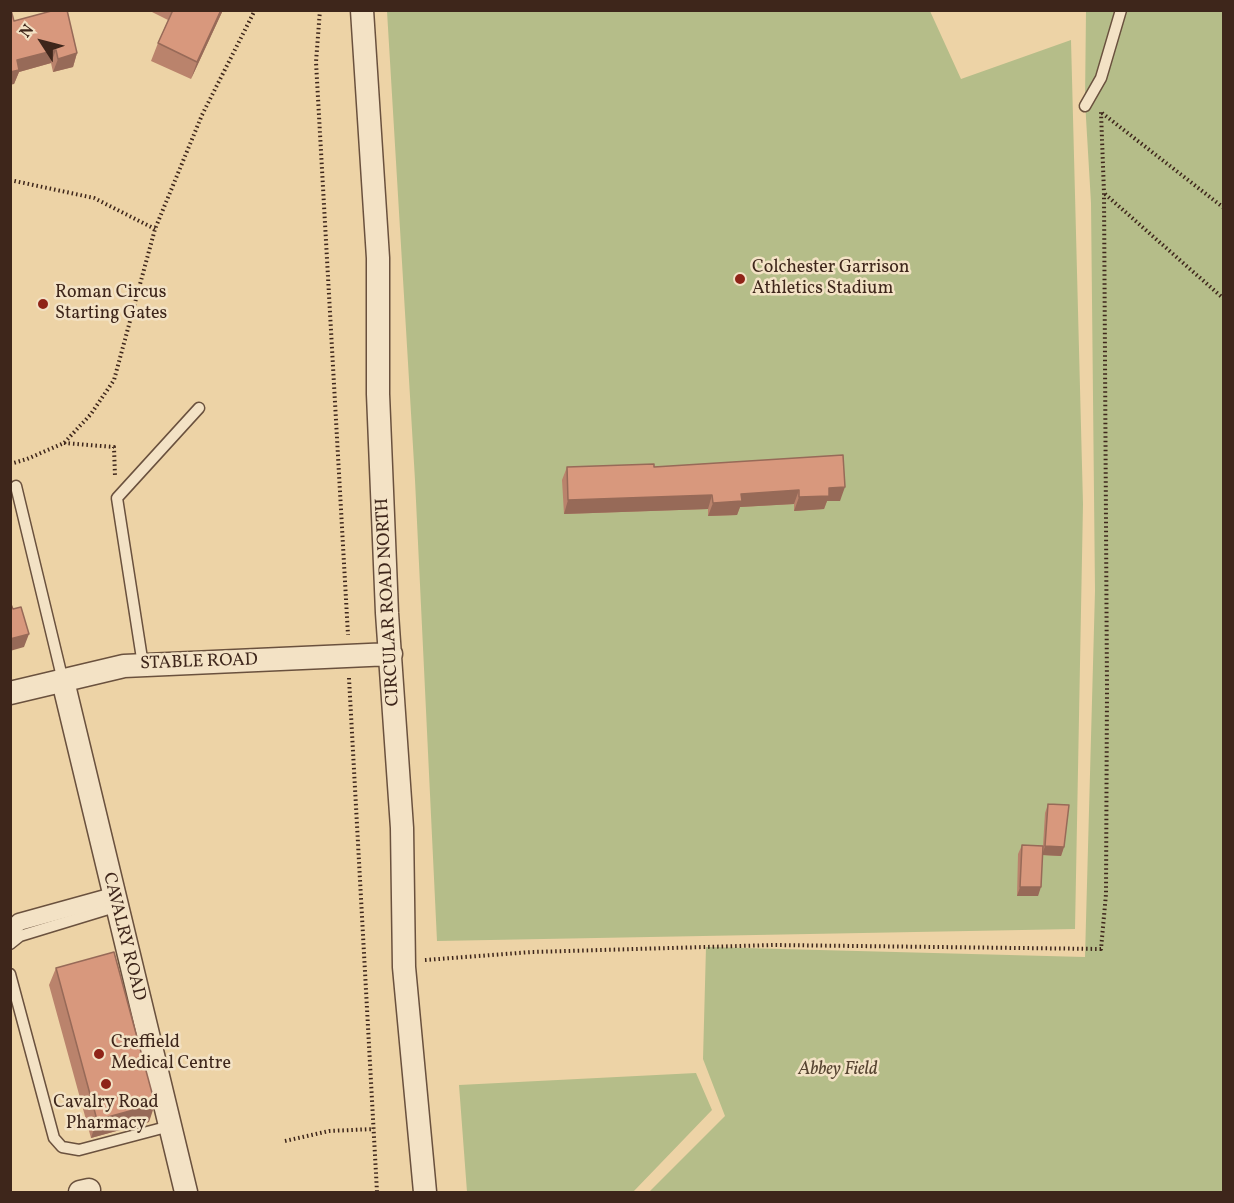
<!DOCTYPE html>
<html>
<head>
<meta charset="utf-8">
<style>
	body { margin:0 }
	#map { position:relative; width:1234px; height:1203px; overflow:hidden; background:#edd3a6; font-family:Vollkorn,serif }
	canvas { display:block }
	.frame { position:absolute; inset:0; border:12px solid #3e261b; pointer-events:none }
	.north { position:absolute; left:12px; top:12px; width:60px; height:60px; -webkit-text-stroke:4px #f3e2c5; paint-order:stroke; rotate:306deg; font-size:16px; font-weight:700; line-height:24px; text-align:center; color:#3e261b }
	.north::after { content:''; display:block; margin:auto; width:21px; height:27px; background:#3e261b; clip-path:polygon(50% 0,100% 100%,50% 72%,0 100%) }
</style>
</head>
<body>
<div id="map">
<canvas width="1234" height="1203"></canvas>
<div class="frame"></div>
<div class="north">N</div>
</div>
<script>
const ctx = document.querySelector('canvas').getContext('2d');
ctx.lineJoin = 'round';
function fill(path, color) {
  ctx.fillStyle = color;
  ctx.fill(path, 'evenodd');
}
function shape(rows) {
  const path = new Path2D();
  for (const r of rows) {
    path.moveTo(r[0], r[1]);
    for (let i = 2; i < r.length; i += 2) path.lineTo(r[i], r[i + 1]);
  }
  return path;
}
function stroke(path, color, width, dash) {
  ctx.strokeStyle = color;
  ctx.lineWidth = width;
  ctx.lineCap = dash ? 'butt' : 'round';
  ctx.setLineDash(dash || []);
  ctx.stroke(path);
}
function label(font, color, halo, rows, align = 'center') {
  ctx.font = font + ' Vollkorn,serif';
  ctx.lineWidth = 5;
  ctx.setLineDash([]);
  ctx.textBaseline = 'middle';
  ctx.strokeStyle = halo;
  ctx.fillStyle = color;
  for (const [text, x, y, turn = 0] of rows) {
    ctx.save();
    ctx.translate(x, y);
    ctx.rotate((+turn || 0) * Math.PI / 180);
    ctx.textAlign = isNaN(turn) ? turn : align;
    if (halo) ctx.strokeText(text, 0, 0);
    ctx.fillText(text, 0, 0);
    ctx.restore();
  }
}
fill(shape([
	[387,11,930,11,961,79,1071,40,1083,504,1075,929,437,941,415,480],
	[1086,11,1223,11,1223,1192,649,1192,725,1116,703,1059,706,947,1085,957,1095,591,1091,203,1085,101],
	[696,1073,712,1110,633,1192,467,1192,459,1085]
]), '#b5bd89');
const service = shape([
	[1085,106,1101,78,1121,10],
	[16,486,63,681],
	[143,665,117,498,199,408],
	[10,944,20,936,115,907],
	[10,974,54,1138,62,1147,79,1150,170,1126]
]);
const pedestrian = shape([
	[10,931,19,922,113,896]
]);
const minor = shape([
	[362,10,378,258,378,394,387,613,402,828,404,967,425,1192],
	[63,681,186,1192],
	[10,693,124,666,391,654],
	[80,1192,89,1190]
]);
stroke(service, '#6a513e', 13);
stroke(pedestrian, '#6a513e', 19);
stroke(minor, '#6a513e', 25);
stroke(shape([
	[320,10,316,62,348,635],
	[1102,113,1224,208],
	[10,180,94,198,155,229],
	[1105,194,1224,299],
	[64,443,114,447,115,476],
	[10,464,27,459,64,443,91,414,114,380,155,229,202,115,255,10],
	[349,678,377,1192],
	[425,960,532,952,774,945,1101,949,1106,894,1107,689,1104,193,1101,112],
	[285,1141,329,1131,374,1129]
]), '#3e261b', 4, [1.5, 3]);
stroke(service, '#f3e2c5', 10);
stroke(pedestrian, '#f3e2c5', 16);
stroke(minor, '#f3e2c5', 22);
fill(shape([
	[148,10,223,10,191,79,151,61,158,43,168,20],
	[14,21,77,53,73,67,53,72,51,63,19,72,14,84],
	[843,455,840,501,827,501,824,509,794,511,794,504,740,507,737,515,708,516,708,509,564,514,562,480,567,467,654,467],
	[1048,804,1064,847,1061,856,1043,855,1038,896,1017,896,1018,854,1022,845,1043,846,1045,813],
	[56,968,149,1122,91,1138,49,985]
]), '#ba836c');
fill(shape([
	[221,10,223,10,191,79,197,62],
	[56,50,51,63,19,72,14,84,10,85,10,72,17,60],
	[77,53,73,67,53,72,58,59],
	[845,487,840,501,827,501,824,509,794,511,799,497,829,488],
	[799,490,794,504,740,507,737,515,708,516,713,503,741,494],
	[712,495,708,509,564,514,568,500],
	[29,634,24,647,10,651,10,639],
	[1045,846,1064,847,1061,856,1042,855],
	[1020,887,1041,887,1038,896,1017,896],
	[155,1104,149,1122,91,1138,97,1120]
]), '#976a58');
const building = shape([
	[10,10,11,10,14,21,55,10,67,10,77,53,58,59,56,50,17,60,19,70,10,72,10,10],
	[173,10,221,10,197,62,158,43,173,10],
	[843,455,845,487,829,488,829,496,799,497,799,490,741,494,742,501,713,503,712,495,568,500,567,467,654,464,654,467,843,455],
	[10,602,13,609,21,607,29,634,10,639,10,602],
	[1048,804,1069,805,1064,847,1045,846,1048,804],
	[1022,845,1043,846,1041,887,1020,887,1022,845],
	[114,952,155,1104,97,1120,56,968,114,952]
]);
fill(building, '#d8987d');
stroke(building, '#976a58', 1.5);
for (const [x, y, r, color] of [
	[740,279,6,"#8f2418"],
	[43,304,6,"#8f2418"],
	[99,1054,6,"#8f2418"],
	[106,1084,6,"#8f2418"]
]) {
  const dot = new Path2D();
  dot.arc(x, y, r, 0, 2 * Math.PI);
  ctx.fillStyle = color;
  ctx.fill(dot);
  stroke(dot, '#f3e2c5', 2);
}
label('18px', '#3e261b', '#f3e2c5', [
	["Colchester Garrison",752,269],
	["Athletics Stadium",752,290],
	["Roman Circus",55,294],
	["Starting Gates",55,315],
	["Creffield",111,1044],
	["Medical Centre",111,1065],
	["Cavalry Road",106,1104,"center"],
	["Pharmacy",106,1125,"center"]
], 'left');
label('18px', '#3e261b', '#f3e2c5', [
	["CIRCULAR ROAD NORTH",389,602,-93],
	["STABLE ROAD",199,663,-2],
	["CAVALRY ROAD",123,937,76]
]);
label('italic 18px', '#564431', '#f3e2c5', [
	["Abbey Field",838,1071]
]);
</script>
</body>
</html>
